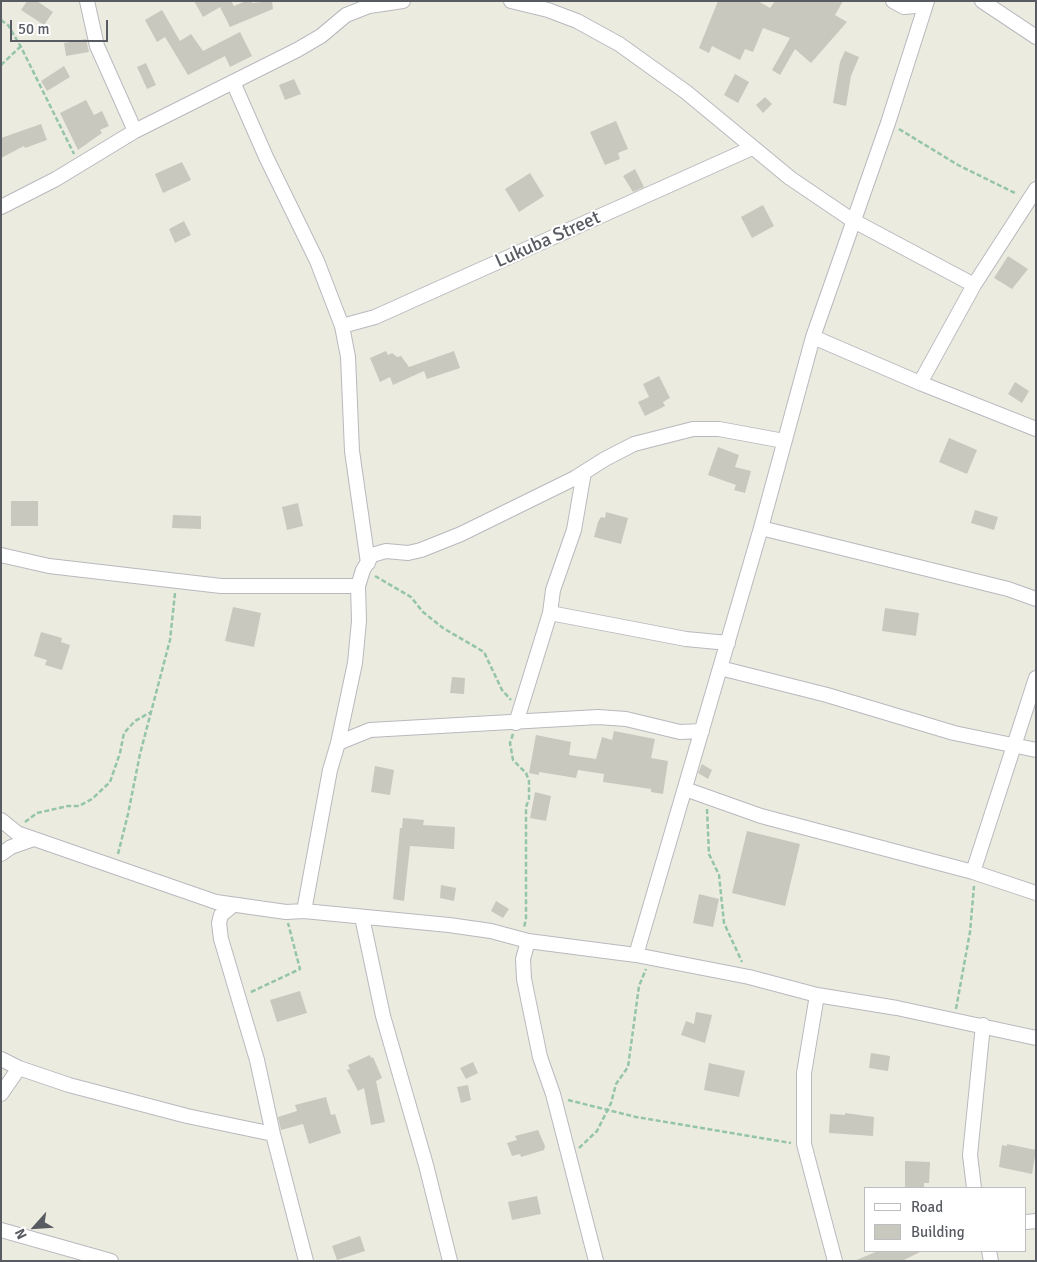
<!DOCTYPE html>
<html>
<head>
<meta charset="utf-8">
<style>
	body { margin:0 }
	#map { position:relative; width:1037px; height:1262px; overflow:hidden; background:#ecebdf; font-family:Signika,sans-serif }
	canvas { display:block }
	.frame { position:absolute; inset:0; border:2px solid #585b61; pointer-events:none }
	.legend { position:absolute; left:864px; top:1187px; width:162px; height:65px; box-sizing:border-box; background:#fff; border:1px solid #bcbdc0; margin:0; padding:6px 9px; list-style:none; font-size:15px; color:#585b61 }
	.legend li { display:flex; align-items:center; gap:10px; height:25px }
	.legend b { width:25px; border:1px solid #bcbdc0 }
	.north { position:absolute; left:10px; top:1202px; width:50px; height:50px; -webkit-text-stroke:4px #fff; paint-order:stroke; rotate:244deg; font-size:14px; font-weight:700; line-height:20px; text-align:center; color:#585b61 }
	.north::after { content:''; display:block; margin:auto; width:18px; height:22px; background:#585b61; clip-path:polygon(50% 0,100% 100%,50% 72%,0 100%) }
	.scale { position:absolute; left:10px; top:20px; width:98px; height:22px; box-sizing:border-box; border:2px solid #585b61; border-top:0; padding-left:6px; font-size:15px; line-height:18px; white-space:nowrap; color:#585b61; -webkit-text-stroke:4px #fff; paint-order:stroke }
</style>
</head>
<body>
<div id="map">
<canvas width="1037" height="1262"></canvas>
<div class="frame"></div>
<ul class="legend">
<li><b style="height:6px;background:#fff"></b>Road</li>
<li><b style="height:14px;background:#c9c8bf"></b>Building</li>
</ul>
<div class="north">N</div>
<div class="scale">50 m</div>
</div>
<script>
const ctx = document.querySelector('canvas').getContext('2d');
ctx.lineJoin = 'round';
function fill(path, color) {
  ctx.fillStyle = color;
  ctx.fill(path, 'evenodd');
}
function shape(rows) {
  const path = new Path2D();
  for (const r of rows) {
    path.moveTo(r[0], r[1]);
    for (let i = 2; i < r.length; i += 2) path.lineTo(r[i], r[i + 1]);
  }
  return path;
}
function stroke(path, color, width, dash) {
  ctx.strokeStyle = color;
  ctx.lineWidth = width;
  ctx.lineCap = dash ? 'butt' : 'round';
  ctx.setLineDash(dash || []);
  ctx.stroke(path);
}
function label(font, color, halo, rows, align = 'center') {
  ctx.font = font + ' Signika,sans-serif';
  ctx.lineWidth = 4;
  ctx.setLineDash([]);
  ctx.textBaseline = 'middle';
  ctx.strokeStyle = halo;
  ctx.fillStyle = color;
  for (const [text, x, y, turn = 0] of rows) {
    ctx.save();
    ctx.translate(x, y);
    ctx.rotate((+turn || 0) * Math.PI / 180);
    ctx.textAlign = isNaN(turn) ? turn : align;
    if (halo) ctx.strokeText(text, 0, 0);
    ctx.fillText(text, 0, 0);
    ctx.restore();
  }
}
fill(shape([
	[27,1,37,1,53,12,44,25,21,10],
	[194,1,231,1,234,6,246,1,251,1,252,3,272,1,273,9,230,27,220,7,203,17],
	[718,1,758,1,770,8,775,1,843,1,835,15,847,22,811,63,795,49,780,75,772,70,790,38,763,28,753,52,745,49,740,60,712,46,709,53,699,48],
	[162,10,180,41,191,34,203,51,240,32,252,56,230,67,225,56,188,75,165,37,157,42,145,20],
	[86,39,89,52,66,56,64,43],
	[845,51,859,57,851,76,846,106,833,103,840,62],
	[146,63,156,85,147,89,137,67],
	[64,66,70,77,47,91,41,81],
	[735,74,749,82,738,103,724,95],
	[294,79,301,94,285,100,279,85],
	[765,97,772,104,763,113,756,105],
	[86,100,94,115,102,111,109,126,100,130,102,133,78,150,60,113],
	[616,121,628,149,618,153,620,159,605,165,590,132],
	[41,124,47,140,25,148,24,146,1,158,1,138],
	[182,162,191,180,163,193,155,174],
	[635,169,644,187,633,192,623,176],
	[530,173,544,196,519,212,505,189],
	[763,205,774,226,752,238,741,217],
	[184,221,191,235,175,243,169,229],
	[1008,256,1028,269,1012,289,994,278],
	[386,351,388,355,392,353,397,357,401,356,409,367,454,351,460,368,427,379,424,371,393,385,390,377,380,382,370,358],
	[659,376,670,398,663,402,665,406,645,416,638,402,649,397,643,384],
	[1015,382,1029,391,1022,403,1008,394],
	[949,438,977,450,967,474,939,462],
	[718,447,739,455,735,467,751,471,745,493,734,490,736,485,708,475],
	[11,501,38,501,38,526,11,526],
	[298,503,303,526,287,530,282,507],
	[975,510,998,517,994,530,971,523],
	[606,512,628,518,621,544,594,537,598,522,601,517,605,518],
	[173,515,201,516,201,529,172,528],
	[233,607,261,613,254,647,225,641],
	[885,608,919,613,916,636,882,631],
	[41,632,62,638,61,642,70,645,62,670,45,665,47,660,34,656],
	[452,677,465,678,464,694,450,693],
	[614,731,655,739,651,758,668,761,663,794,651,792,651,789,603,782,604,774,578,770,576,778,539,772,539,775,529,773,536,735,571,742,569,755,596,759,602,737,612,740],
	[702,764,712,770,708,779,698,773],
	[375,766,394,770,390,795,371,792],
	[535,792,551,796,546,821,530,818],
	[403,818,424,820,423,825,455,827,454,849,410,846,404,901,393,899,400,828,402,828],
	[747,831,800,844,785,906,732,893],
	[441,885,456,888,454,901,440,898],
	[699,894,719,899,713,927,693,923],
	[496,901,509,909,503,918,491,911],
	[300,991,307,1013,277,1022,270,1000],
	[696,1012,712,1015,705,1043,681,1035,686,1021,694,1024],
	[871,1053,890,1056,888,1071,869,1068],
	[370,1055,371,1058,373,1057,382,1078,376,1081,385,1122,371,1125,364,1088,358,1091,347,1070,350,1069,348,1065],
	[473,1062,478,1073,466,1079,460,1068],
	[709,1063,745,1071,739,1097,704,1090],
	[468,1085,471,1100,461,1103,457,1087],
	[326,1097,331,1115,335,1114,341,1133,309,1144,303,1124,281,1130,278,1117,297,1111,295,1105],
	[845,1113,874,1117,873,1136,829,1133,830,1114,845,1115],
	[538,1130,545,1146,544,1150,521,1157,520,1154,512,1156,507,1143,517,1140,515,1136],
	[1007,1144,1036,1150,1032,1174,999,1167,1002,1145,1007,1146],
	[905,1161,930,1162,929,1183,924,1183,924,1188,905,1188],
	[537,1196,541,1214,512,1220,508,1202],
	[360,1236,365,1251,337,1260,332,1246],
	[878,1251,922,1251,902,1261,854,1261]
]), '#c9c8bf');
const minor = shape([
	[87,1,97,46,135,131],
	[511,1,548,10,577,21,619,44,686,92,790,178,852,220,974,285],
	[893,1,904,7,915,6,925,1],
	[982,1,1036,37],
	[233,82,266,157,317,261,342,326,348,357,352,451,368,563],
	[1,207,56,179,135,131,297,50,321,36,346,15,369,6,403,1],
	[342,326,375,317,752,148],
	[813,337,920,383,1036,429],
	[920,383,974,285,1036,189],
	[761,528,1008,589,1036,599],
	[1,555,49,566,221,586,358,586,363,570,372,555,386,551,408,553,421,550,461,534,575,478,605,459,634,444,693,429,719,429,784,441],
	[550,613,686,639,728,643],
	[720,668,827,695,954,733,1036,750],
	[516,723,550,613,553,590,574,530,584,472],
	[338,743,370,730,598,717,626,719,680,732,702,731],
	[685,789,761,816,973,872,1036,893],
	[1,820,17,833,216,902,286,912,304,911,449,925,491,931,528,941,636,955,749,977,817,995,897,1008,1036,1038],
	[1,854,11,847,34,839],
	[973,872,1036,678],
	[233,905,221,915,219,923,221,939,257,1060,273,1134,306,1261],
	[304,911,330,770,338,743,355,663,359,621,358,586],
	[362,917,383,1016,426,1165,450,1261],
	[528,941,523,959,524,979,540,1057,553,1094,596,1261],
	[636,955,761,528,813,337,888,123,927,1],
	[817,995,804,1073,804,1144,835,1261],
	[1,1059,19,1068,69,1085,187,1116,273,1134],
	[1,1094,19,1068],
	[974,1188,970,1155,983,1025],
	[1026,1222,1036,1221],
	[1,1230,111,1261],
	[989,1251,991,1261]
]);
stroke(minor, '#b8b9bf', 16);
stroke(shape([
	[1,20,8,25,21,47,74,154],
	[1,65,20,47],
	[899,129,958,165,1017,194],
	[375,576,411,597,423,612,443,628,484,652,502,690,511,700],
	[513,734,510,743,513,760,526,773,529,781,529,799,526,807,526,918,524,928],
	[707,809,709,854,719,875,724,923,742,962],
	[25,822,37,813,68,806,79,806,92,799,110,782,120,753,124,733,135,721,151,712],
	[118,854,128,814,140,754,170,640,175,593],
	[251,992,300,969,288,923],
	[956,1009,970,932,974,886],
	[568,1100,636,1117,791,1143],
	[579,1148,597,1131,611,1103,616,1084,628,1067,639,986,646,969]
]), '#94c5ab', 2.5, [5, 2.5]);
stroke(minor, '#fff', 14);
label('19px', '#585b61', '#fff', [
	["Lukuba Street",548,240,-24]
]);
</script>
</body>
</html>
